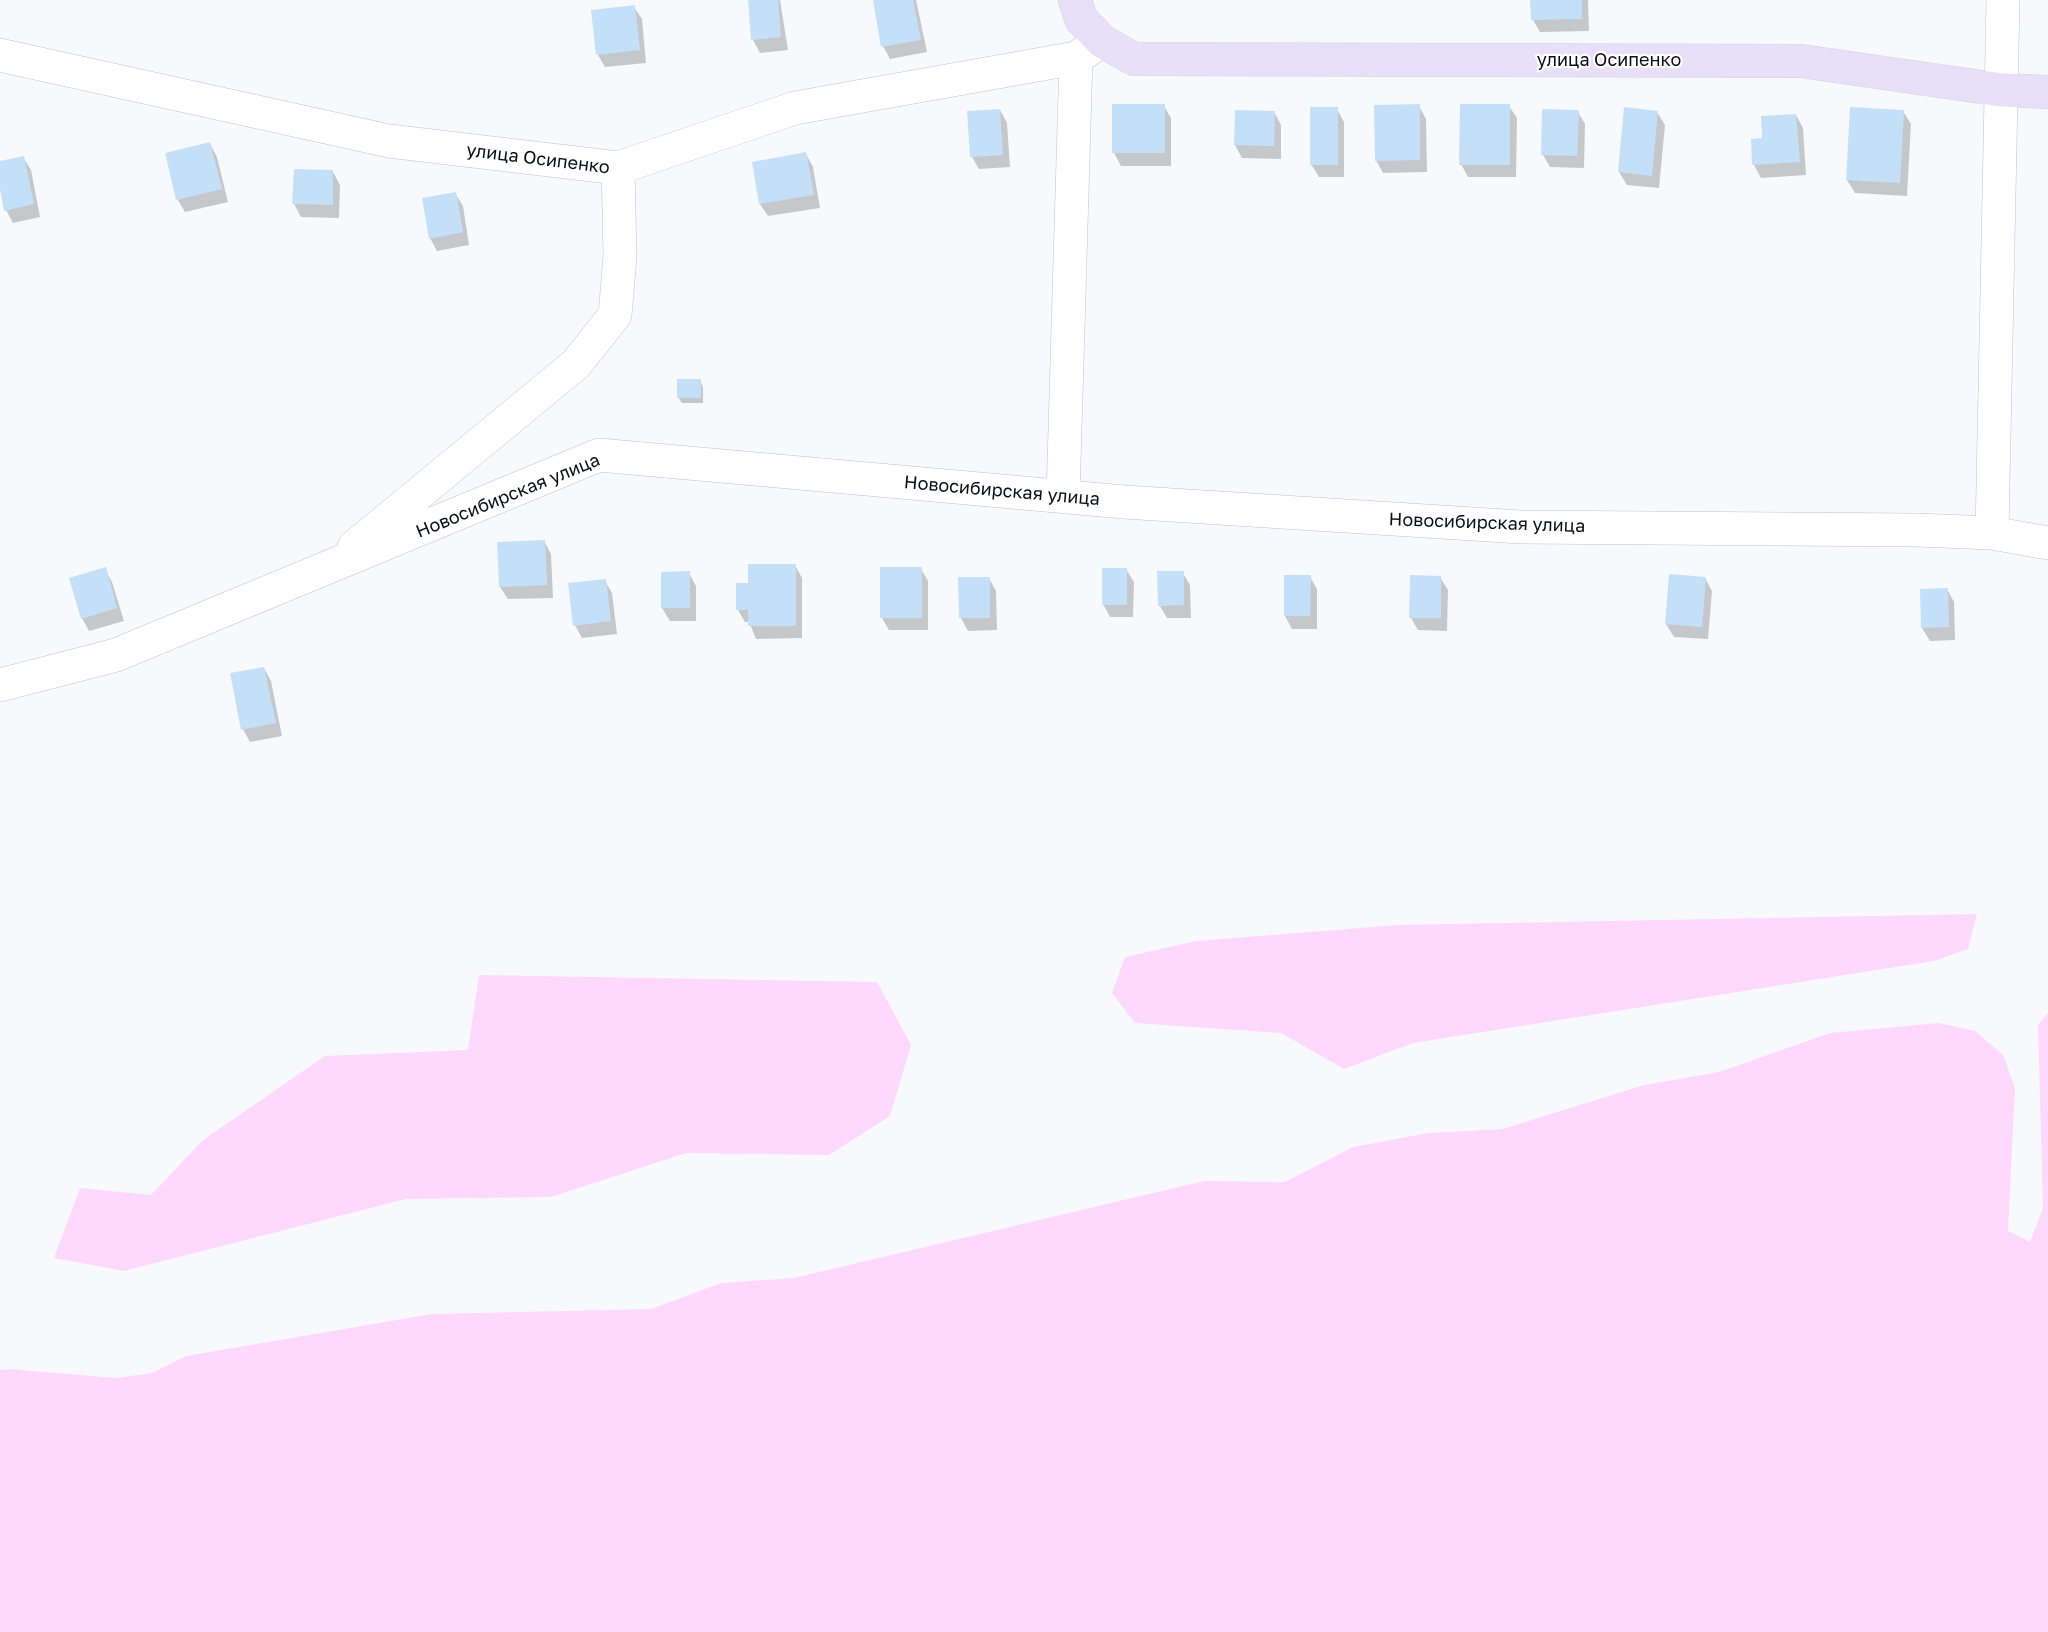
<!DOCTYPE html>
<html>
<head>
<meta charset="utf-8">
<style>
	body { margin:0 }
	canvas { display:block; background:#f7f9fd }
</style>
</head>
<body>
<canvas width="2048" height="1632"></canvas>
<script>
const ctx = document.querySelector('canvas').getContext('2d');
ctx.lineJoin = 'round';
function fill(path, color) {
  ctx.fillStyle = color;
  ctx.fill(path, 'evenodd');
}
function shape(rows) {
  const path = new Path2D();
  for (const r of rows) {
    path.moveTo(r[0], r[1]);
    for (let i = 2; i < r.length; i += 2) path.lineTo(r[i], r[i + 1]);
  }
  return path;
}
function stroke(path, color, width, dash) {
  ctx.strokeStyle = color;
  ctx.lineWidth = width;
  ctx.lineCap = dash ? 'butt' : 'round';
  ctx.setLineDash(dash || []);
  ctx.stroke(path);
}
function label(font, color, halo, rows, align = 'center') {
  ctx.font = font + ' "Golos Text",sans-serif';
  ctx.lineWidth = 4.5;
  ctx.setLineDash([]);
  ctx.textBaseline = 'middle';
  ctx.strokeStyle = halo;
  ctx.fillStyle = color;
  for (const [text, x, y, turn = 0] of rows) {
    ctx.save();
    ctx.translate(x, y);
    ctx.rotate((+turn || 0) * Math.PI / 180);
    ctx.textAlign = isNaN(turn) ? turn : align;
    if (halo) ctx.strokeText(text, 0, 0);
    ctx.fillText(text, 0, 0);
    ctx.restore();
  }
}
fill(shape([
	[1977,914,1968,949,1934,961,1413,1043,1344,1069,1281,1033,1135,1023,1112,993,1125,957,1196,941,1398,925],
	[479,975,877,982,911,1045,890,1116,829,1155,686,1153,551,1197,406,1199,124,1271,54,1258,80,1188,151,1195,203,1140,325,1056,468,1050],
	[2048,1013,2048,1632,0,1632,0,1370,9,1369,116,1378,152,1373,186,1356,432,1314,651,1309,721,1283,794,1278,1204,1181,1285,1182,1353,1147,1428,1133,1503,1129,1644,1085,1719,1072,1830,1033,1939,1023,1975,1031,2003,1055,2015,1088,2008,1231,2030,1242,2043,1208,2038,1025]
]), '#fed9fd');
fill(shape([
	[749,0,780,0,788,50,760,53,753,40],
	[874,0,916,0,927,52,890,59,883,46],
	[1532,0,1588,0,1589,31,1540,32,1533,20],
	[634,7,642,19,646,63,605,67,598,55],
	[1164,106,1171,118,1171,166,1121,166,1114,153],
	[1419,106,1426,119,1427,172,1383,173,1376,160],
	[1509,106,1517,118,1516,177,1468,177,1461,164],
	[1337,109,1344,122,1344,177,1319,177,1311,164],
	[1000,110,1007,123,1010,167,979,169,972,157],
	[1236,111,1274,112,1281,125,1281,159,1242,158,1235,145],
	[1903,111,1911,124,1907,196,1855,193,1847,180],
	[1578,112,1585,124,1584,168,1550,167,1543,155],
	[1657,112,1665,125,1659,188,1627,185,1619,172],
	[1796,115,1803,128,1806,175,1761,178,1754,165,1763,139],
	[210,144,217,157,228,202,185,212,178,200,167,154],
	[806,154,813,167,820,208,768,216,760,204,753,163],
	[23,157,31,170,40,217,13,223,6,210,0,182,0,163],
	[333,172,340,185,339,218,301,217,294,204],
	[455,193,463,206,469,245,437,251,430,238],
	[700,381,703,387,703,403,682,403,678,397],
	[544,541,551,554,553,598,508,599,500,587],
	[795,565,802,578,802,638,756,639,749,622,745,622,738,610,750,584],
	[105,569,112,582,124,621,89,631,82,618],
	[921,569,928,581,928,630,889,630,882,618],
	[1126,569,1134,582,1133,617,1110,617,1103,604],
	[662,573,689,573,696,586,696,621,670,621,662,608],
	[1183,573,1190,585,1191,618,1167,618,1160,606],
	[1310,577,1317,589,1317,629,1292,629,1285,616],
	[1440,577,1448,590,1447,631,1418,630,1411,618],
	[989,578,996,591,997,630,968,631,961,618],
	[1705,578,1712,591,1708,639,1674,637,1666,624],
	[605,581,612,593,617,634,582,638,575,625],
	[1947,589,1954,602,1955,640,1930,641,1922,628],
	[264,668,271,681,282,736,250,742,243,729]
]), '#0003');
fill(shape([
	[748,0,778,0,781,37,751,40],
	[873,0,913,0,921,40,881,47],
	[1530,0,1582,0,1582,19,1531,20],
	[635,5,640,50,596,55,591,10],
	[1112,104,1165,104,1165,153,1112,153],
	[1420,104,1420,160,1375,161,1374,105],
	[1460,104,1510,104,1510,165,1459,165],
	[1310,107,1338,107,1338,165,1310,165],
	[1624,107,1658,111,1652,176,1618,172],
	[1850,107,1904,110,1900,183,1846,180],
	[1000,109,1003,155,970,157,967,111],
	[1542,109,1579,110,1577,156,1541,155],
	[1235,110,1275,111,1274,146,1234,145],
	[1796,114,1800,162,1752,165,1751,139,1762,138,1761,116],
	[210,142,222,189,176,200,165,153],
	[806,152,814,195,759,204,752,162],
	[24,156,34,204,4,211,0,189,0,161],
	[294,169,333,170,333,205,292,204],
	[456,192,463,232,429,239,422,198],
	[677,379,701,379,701,398,677,398],
	[545,540,547,585,499,587,497,542],
	[748,564,796,564,796,626,748,626,748,610,736,610,736,583,748,583],
	[106,567,117,608,81,619,69,578],
	[880,567,922,567,922,618,880,618],
	[1102,568,1127,568,1127,605,1102,605],
	[690,571,690,608,661,608,661,572],
	[1157,571,1184,571,1184,605,1158,606],
	[1669,574,1706,577,1702,627,1665,624],
	[1284,575,1311,575,1310,616,1284,616],
	[1410,575,1441,576,1441,618,1409,618],
	[958,577,990,577,990,618,959,618],
	[606,579,611,621,573,626,568,583],
	[1948,588,1949,627,1921,628,1920,589],
	[264,667,276,723,241,730,230,673]
]), '#c4e0f8');
const minor = shape([
	[0,55,389,141,618,168,795,108,1076,58,1102,41],
	[1063,497,1076,58],
	[1992,533,2003,0],
	[354,547,576,364,615,315,620,256,618,168],
	[0,685,116,655,599,455,1124,502,1521,527,1916,530,1992,533,2048,543]
]);
const major = shape([
	[1075,0,1081,19,1102,41,1134,59,1801,61,2002,90,2048,92]
]);
stroke(minor, '#bbc2d8', 34);
stroke(major, '#d3d4d5', 34);
stroke(minor, '#fff', 33);
stroke(major, '#e7e0f8', 33);
label('18px', '#0b0e15', '#fff', [
	["улица Осипенко",1609,60],
	["улица Осипенко",538,159,7],
	["Новосибирская улица",1002,491,5],
	["Новосибирская улица",508,496,-22],
	["Новосибирская улица",1487,523,2]
]);
</script>
</body>
</html>
